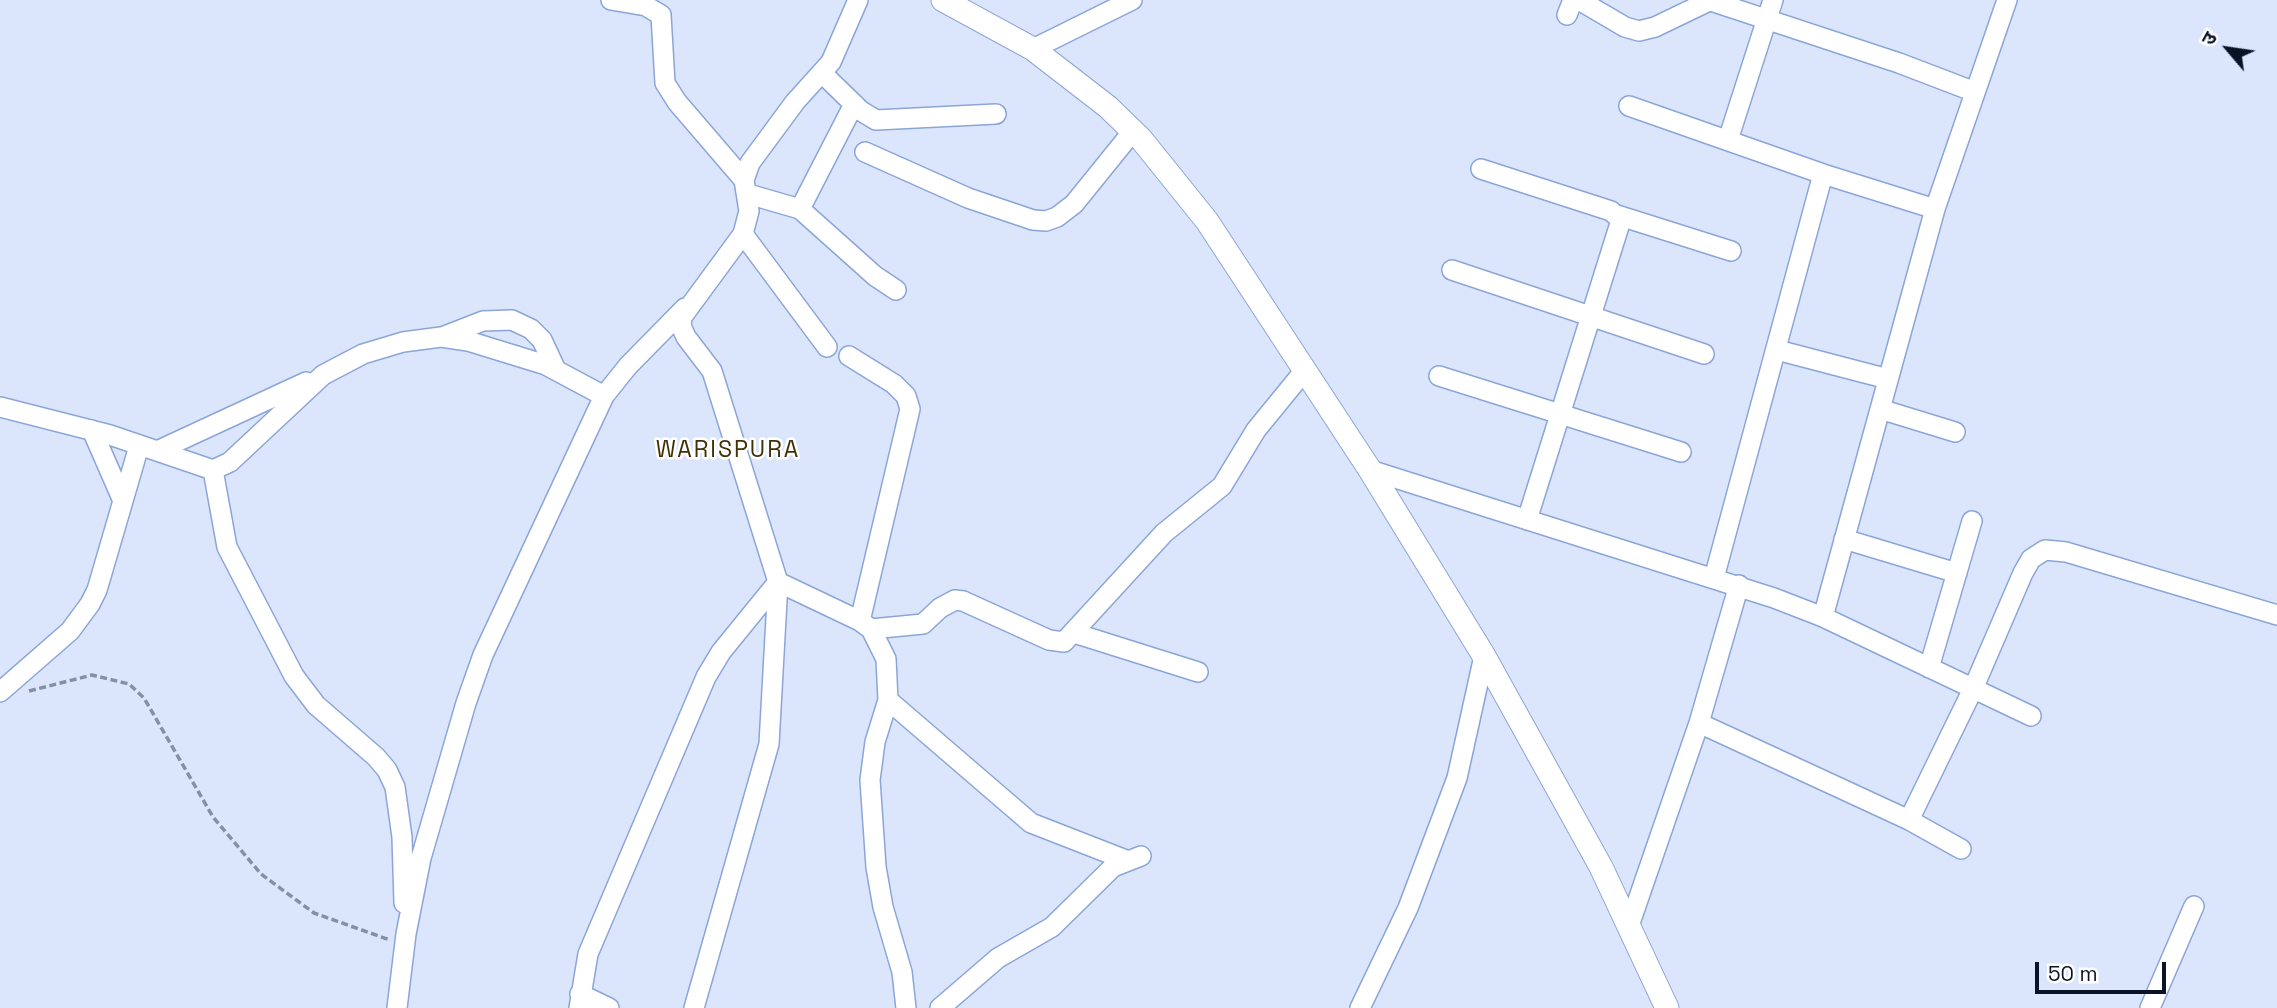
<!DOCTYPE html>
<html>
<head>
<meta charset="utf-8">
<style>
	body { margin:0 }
	#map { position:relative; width:2277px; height:1008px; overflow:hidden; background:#dbe6fc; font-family:"Space Grotesk","Noto Sans Devanagari",sans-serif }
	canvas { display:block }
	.north { position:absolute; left:2193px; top:14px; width:70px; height:70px; -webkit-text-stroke:5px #fff; paint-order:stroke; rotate:299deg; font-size:19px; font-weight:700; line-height:28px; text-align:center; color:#0a1326 }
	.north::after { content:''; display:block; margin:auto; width:24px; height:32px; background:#0a1326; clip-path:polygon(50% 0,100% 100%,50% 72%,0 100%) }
	.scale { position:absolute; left:2035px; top:962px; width:131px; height:32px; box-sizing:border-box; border:4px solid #0a1326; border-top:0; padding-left:9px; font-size:21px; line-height:24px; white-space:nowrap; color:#0a1326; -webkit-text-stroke:5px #fff; paint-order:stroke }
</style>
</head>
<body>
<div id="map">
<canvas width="2277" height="1008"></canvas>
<div class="north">उ</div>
<div class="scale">50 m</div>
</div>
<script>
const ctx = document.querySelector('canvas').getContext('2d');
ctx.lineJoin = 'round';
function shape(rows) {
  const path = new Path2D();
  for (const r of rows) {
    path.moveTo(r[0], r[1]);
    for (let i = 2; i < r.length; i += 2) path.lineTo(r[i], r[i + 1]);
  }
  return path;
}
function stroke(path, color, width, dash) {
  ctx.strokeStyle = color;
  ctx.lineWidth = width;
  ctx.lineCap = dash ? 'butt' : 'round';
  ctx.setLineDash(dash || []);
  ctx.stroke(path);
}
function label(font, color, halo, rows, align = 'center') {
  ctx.font = font + ' "Space Grotesk",sans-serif';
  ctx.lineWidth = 5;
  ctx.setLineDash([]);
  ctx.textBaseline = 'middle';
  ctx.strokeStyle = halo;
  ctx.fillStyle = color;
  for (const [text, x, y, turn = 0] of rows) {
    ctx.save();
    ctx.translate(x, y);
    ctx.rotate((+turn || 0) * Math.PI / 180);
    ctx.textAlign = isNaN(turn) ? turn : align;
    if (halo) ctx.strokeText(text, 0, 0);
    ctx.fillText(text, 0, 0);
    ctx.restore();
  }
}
const minor = shape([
	[611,0,646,6,661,15,665,83,677,102,744,180],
	[1579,0,1625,27,1639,31,1655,27,1709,1],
	[1708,0,1899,63,1975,92],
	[1567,15,1573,0],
	[1033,49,1132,0],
	[823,74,861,111,876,120,996,114],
	[1629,106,1823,174,1935,209],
	[1728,140,1773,0],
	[865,152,968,198,1033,220,1046,221,1057,217,1074,204,1133,131],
	[1481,169,1611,211,1621,220,1527,520],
	[748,194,800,209,875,276,896,290],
	[800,209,854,104],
	[1617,215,1731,251],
	[743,234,827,347],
	[1452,270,1704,354],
	[442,337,483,321,512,320,531,329,542,340,556,370],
	[1777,350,1888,379],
	[849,356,894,384,906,396,910,409,860,621],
	[1439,376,1681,452],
	[0,407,110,435,213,470,230,462,323,375,363,354,403,342,441,337,468,341,546,365,604,396],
	[1880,409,1955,432],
	[92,430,123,501],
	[157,451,306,382],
	[213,470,227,547,294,676,316,705,376,757,387,770,395,787,402,837,404,903],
	[1370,470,1774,598,1823,617,2031,716],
	[1844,539,1957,573],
	[1714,578,1823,174],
	[1823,617,1935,209,2007,0],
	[871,629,923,624,940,608,955,600,963,601,1049,640,1064,642,1164,533,1222,486,1256,430,1305,370],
	[1074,633,1198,672],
	[1929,668,1972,521],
	[0,692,70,631,90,604,97,590,139,446],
	[888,700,1031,823,1126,860],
	[1699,723,1909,820,1961,849],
	[1909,820,1973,689,2023,573,2031,559,2045,550,2066,552,2277,615],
	[1629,926,1699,723,1739,585],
	[580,994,609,1008],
	[397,1008,406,934,421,858,466,703,483,655,604,396,628,366,685,308],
	[579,1008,588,954,706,677,721,652,778,582,860,621,871,629,886,659,888,700,875,742,870,780,876,867,883,907,902,972,906,1008],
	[694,1008,769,744,778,582,712,371,686,337,681,326,682,317,743,234,749,211,744,180,750,163,795,102,831,62,858,0],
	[940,1008,998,958,1052,927,1113,867,1141,856],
	[1360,1008,1408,908,1457,778,1484,656],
	[2150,1008,2194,906]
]);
const tertiary = shape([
	[943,0,1033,49,1108,107,1141,139,1207,221,1370,470,1484,656,1601,867,1667,1008]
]);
stroke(minor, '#8ba5d9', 22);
stroke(tertiary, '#8ba5d9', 25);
stroke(shape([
	[29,691,92,675,129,684,144,698,213,817,261,874,314,913,390,940]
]), '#8690a5', 3.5, [7, 3.5]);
stroke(minor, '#fff', 19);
stroke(tertiary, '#fff', 23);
ctx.letterSpacing = '2px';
label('23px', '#423007', '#fff', [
	["WARISPURA",728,451]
]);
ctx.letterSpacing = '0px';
</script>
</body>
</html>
